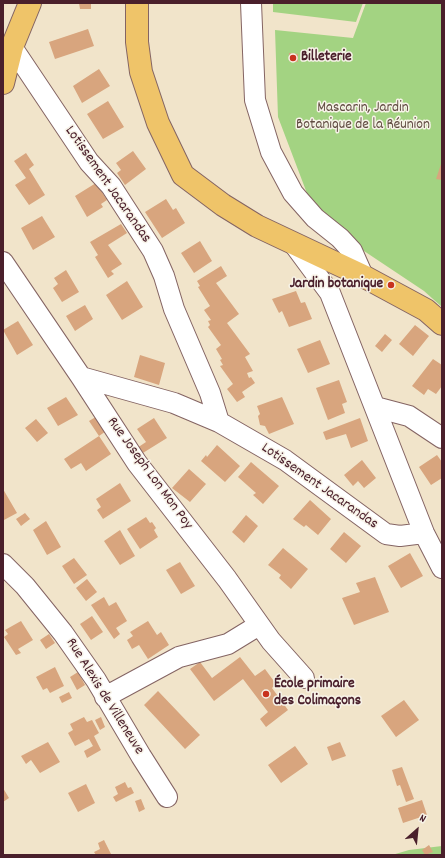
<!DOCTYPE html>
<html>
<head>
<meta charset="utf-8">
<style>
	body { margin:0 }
	#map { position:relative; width:445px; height:858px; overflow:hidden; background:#f1e4ca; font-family:Dekko,sans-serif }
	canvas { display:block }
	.frame { position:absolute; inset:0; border:4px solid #4a1f2b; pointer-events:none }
	.north { position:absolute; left:397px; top:810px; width:40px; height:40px; -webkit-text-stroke:3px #f7f3e8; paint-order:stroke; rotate:27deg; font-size:11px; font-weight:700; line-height:16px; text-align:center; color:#4a1f2b }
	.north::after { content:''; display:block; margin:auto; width:14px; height:18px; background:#4a1f2b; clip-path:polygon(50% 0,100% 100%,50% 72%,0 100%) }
</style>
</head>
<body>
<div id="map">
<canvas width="445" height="858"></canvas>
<div class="frame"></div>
<div class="north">N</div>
</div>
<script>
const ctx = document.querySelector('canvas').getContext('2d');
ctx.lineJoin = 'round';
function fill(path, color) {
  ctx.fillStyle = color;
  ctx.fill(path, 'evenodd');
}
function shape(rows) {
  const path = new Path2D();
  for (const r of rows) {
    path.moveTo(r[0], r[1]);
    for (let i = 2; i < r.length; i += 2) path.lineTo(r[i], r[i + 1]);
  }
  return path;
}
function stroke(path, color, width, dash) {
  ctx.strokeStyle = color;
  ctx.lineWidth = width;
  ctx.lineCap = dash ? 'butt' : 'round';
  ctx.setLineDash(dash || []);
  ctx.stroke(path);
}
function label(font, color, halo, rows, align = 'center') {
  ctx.font = font + ' Dekko,sans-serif';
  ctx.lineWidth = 3;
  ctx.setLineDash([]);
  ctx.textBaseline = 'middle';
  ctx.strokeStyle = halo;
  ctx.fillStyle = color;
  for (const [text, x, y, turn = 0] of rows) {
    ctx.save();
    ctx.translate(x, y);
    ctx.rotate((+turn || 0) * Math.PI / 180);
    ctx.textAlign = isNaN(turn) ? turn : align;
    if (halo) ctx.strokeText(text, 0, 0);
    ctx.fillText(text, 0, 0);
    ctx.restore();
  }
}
fill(shape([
	[267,3,363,3,356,22,273,12,273,4],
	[366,3,442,3,442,307,424,291,334,231,308,196,278,117,275,30,353,38],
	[442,846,442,855,392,855,409,850]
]), '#a3d382');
fill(shape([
	[79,3,91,3,91,9,80,9],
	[88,29,94,46,55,59,49,42],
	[289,53,298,54,298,62,289,61],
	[99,69,110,86,82,103,73,86],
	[108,101,124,127,103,139,87,114],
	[133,151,146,169,125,185,117,173,121,170,116,163],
	[26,153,34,165,29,169,45,195,29,205,15,185,26,178,14,161],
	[442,161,442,180,436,179],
	[96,183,107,200,101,204,103,207,87,217,75,196],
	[166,199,173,210,176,208,185,223,162,238,145,212],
	[42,216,55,237,33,250,21,228],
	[121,224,127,233,108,245,122,264,111,271,114,274,108,278,95,257,98,255,90,242],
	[200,241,212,261,194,273,181,253],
	[221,266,227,276,216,283,239,314,227,323,250,354,245,357,253,371,247,373,249,378,251,377,255,383,242,392,245,397,237,402,227,389,233,384,220,366,223,365,220,360,222,359,216,349,221,345,208,327,210,325,208,321,211,320,204,310,210,306,198,287,200,286,197,281],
	[66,270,79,292,62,302,53,288,58,284,54,278],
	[127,281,143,307,122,320,106,295],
	[296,291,301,303,305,302,312,319,289,327,282,311,279,313,272,299],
	[85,305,93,319,75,331,66,316],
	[18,321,33,345,17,355,3,330],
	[415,325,429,336,413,356,399,344],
	[385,334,392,340,382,352,375,346],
	[320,340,330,364,308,373,297,349],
	[140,355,165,363,159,385,134,377],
	[433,359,442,365,442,386,436,394,428,389,424,395,412,386],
	[339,380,347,402,342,404,345,413,328,420,316,388],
	[66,397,78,415,58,426,47,408],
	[282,397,294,424,269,434,265,426,260,425,258,416,260,414,257,406],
	[99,415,109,429,99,436,89,421],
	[154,418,167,438,138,456,134,450,146,442,137,429],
	[360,418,368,441,351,448,346,434,326,440,323,432],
	[36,419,48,433,37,442,25,428],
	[99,436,111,454,86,471,81,463,71,469,64,459],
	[217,445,240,466,225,482,201,461,206,455,207,457],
	[437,455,442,462,442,478,431,485,419,467],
	[362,460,376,478,364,488,358,481,353,486,344,475],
	[251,462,279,486,263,504,253,495,256,493,238,477],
	[189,469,206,484,190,502,172,488],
	[120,483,131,501,103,519,97,510,101,507,96,499],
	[3,489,17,513,4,520,3,518],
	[310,500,331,519,318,535,306,525,304,527,293,519],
	[25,513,30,519,21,526,16,519],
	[246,515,258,526,244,543,232,532],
	[146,517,150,523,152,522,156,528,154,530,158,537,140,549,127,529],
	[46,521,61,547,47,555,33,530],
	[120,530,135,556,120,565,104,541],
	[344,532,361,546,346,563,330,549],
	[283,548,308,569,291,589,279,578,281,575,268,565],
	[410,553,423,576,401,588,388,566],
	[74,558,87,575,74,584,62,566],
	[180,562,195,586,181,594,166,570],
	[375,577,389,612,354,625,342,598,360,592,356,583],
	[87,579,97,592,86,601,76,588],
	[104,597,109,606,116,602,127,621,116,628,120,634,114,639,91,605],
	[92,616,103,632,91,640,80,624],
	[21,621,33,640,18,649,21,653,16,655,4,637,8,634,5,630],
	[148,621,157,635,161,632,169,645,148,659,139,645,132,649,127,640,133,636,130,632],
	[49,634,55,643,46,649,40,640],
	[240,657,255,676,265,669,276,684,272,688,288,710,266,727,260,719,268,712,243,679,214,701,190,669,200,662,212,678],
	[55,667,64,686,50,693,47,688,43,690,36,677],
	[78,672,85,685,77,690,70,677],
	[158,691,200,735,185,749,144,705],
	[69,692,72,698,62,703,59,697],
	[404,700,419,720,396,737,381,716],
	[84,717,87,722,92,720,99,733,94,736,101,750,87,758,84,751,93,746,89,739,75,746,68,733,73,730,70,724],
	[101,717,105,727,100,730,95,720],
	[48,742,60,762,40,773,31,760,26,764,21,756],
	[340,742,346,756,332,761,327,747],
	[295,746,308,764,281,783,268,765],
	[402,767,414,799,406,802,400,785,397,786,392,770],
	[125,782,128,788,131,787,134,793,116,802,113,797,118,794,115,787],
	[86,784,95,803,78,812,68,793],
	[3,788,9,798,3,802],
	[141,799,145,809,139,812,135,801],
	[422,800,427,815,403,823,398,808],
	[104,840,111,854,96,855,94,852,100,849,98,843],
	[429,845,433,852,425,855,422,850]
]), '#d8a57e');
const minor = shape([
	[251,3,255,100,271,152,293,193,315,218,340,238,352,251,363,276],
	[12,47,89,162,111,186,153,251,164,276,174,309,210,393,219,422],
	[293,243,330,293,424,533,442,568],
	[3,262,81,377,137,463,227,579,271,641,304,678],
	[81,377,174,403,219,422,285,460,386,534,400,536,424,533],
	[375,407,409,416,442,438],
	[3,564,25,586,63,633,96,680,141,756,167,797],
	[105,697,179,657,228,644,259,625]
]);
const major = shape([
	[137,3,137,42,141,72,158,123,183,175,223,205,257,226,363,276,426,310,442,324],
	[3,83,12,47,30,3]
]);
stroke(minor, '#846463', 22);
stroke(major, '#846463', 24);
stroke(minor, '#fff', 20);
stroke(major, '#efc469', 22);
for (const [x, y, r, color] of [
	[293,58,4,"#c8321e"],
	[391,285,4,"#c8321e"],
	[266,694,4,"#c8321e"]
]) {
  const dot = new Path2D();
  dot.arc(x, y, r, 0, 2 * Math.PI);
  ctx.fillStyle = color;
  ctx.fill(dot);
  stroke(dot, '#f7f3e8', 1.5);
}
label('bold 15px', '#4a1f2b', '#f7f3e8', [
	["Billeterie",301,58],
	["Jardin botanique",383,285,"right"],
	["École primaire",274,685],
	["des Colimaçons",274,702]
], 'left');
label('15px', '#604c41', '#f7f3e8', [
	["Mascarin, Jardin",363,109],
	["Botanique de la Réunion",363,126]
]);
label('15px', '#4a1f2b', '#f7f3e8', [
	["Lotissement Jacarandas",107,185,55],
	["Rue Joseph Lon Mon Poy",149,474,54],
	["Lotissement Jacarandas",319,487,35],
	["Rue Alexis de Villeneuve",104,697,58]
]);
</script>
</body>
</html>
